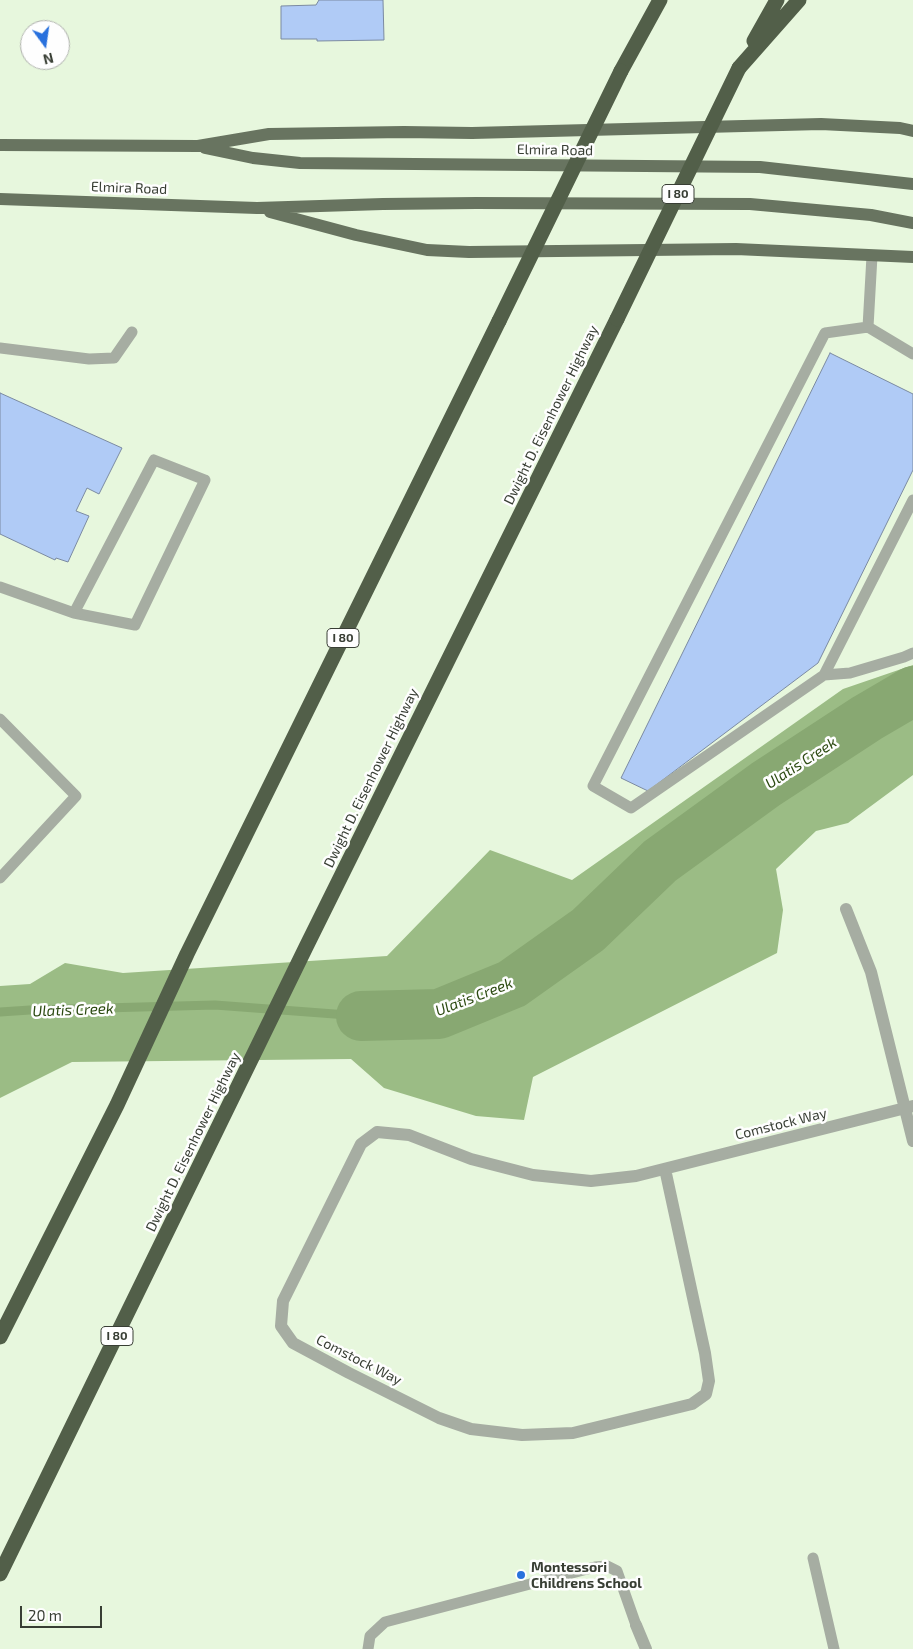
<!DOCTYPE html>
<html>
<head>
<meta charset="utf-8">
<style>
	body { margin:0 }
	#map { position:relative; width:913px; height:1649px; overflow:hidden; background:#e7f7dd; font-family:"Exo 2",sans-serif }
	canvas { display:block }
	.north { position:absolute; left:20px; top:20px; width:50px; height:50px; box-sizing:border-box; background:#fefefe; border:1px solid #afb1ad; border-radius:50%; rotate:166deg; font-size:14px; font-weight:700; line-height:20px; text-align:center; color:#383e34 }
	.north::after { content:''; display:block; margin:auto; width:18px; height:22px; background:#2971dd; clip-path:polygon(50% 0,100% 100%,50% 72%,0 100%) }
	.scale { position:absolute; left:20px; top:1606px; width:82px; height:22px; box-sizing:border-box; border:2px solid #383e34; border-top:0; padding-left:6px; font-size:15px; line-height:18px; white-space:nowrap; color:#383e34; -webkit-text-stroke:4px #fefefe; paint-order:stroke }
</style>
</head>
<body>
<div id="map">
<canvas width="913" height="1649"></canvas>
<div class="north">N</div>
<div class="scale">20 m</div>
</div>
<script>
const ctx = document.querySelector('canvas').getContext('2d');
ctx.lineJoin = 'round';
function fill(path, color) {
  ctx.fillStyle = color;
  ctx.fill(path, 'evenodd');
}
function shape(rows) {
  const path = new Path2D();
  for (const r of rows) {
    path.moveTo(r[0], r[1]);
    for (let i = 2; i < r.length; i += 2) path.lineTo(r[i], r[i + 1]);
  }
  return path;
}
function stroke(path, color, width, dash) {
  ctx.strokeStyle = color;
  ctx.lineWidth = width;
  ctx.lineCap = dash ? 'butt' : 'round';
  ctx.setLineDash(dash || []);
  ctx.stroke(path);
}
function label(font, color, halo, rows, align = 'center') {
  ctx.font = font + ' "Exo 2",sans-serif';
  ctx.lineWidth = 5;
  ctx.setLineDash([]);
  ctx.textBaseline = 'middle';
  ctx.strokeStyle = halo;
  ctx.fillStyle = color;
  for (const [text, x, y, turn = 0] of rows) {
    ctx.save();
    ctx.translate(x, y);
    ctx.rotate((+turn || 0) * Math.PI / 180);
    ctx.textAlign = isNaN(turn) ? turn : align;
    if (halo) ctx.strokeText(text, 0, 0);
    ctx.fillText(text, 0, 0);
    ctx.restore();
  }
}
fill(shape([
	[913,665,913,775,848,823,816,831,776,869,783,910,777,953,533,1077,524,1120,476,1116,384,1088,351,1059,72,1062,0,1098,0,986,30,984,65,963,123,973,387,956,490,850,572,880,843,689]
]), '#9bbc85');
stroke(shape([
	[0,1012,30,1010,215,1005,361,1016]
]), '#88a872', 9);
stroke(shape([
	[361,1016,439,1014,512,984,588,930,660,861,766,784,867,718,913,691]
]), '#88a872', 50);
const building = shape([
	[319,0,383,0,384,40,317,41,317,39,281,39,281,6,316,5,319,0],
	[830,353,913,394,913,470,818,663,648,791,621,778,830,353],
	[0,393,122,448,99,494,87,488,76,511,89,516,68,562,56,558,55,560,0,534,0,393]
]);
fill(building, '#b0cbf6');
stroke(building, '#7b8aa1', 1);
stroke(shape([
	[872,256,868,327,913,354],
	[868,327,825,333,593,786,631,808,824,675,913,500],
	[0,348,89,359,114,358,132,332],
	[0,587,74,613,135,625,205,480,154,460,74,613],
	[824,675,850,673,904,657,913,653],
	[0,719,76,796,0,878],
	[813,1558,834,1649],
	[368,1649,370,1636,385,1622,595,1567,607,1566,617,1571,636,1625]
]), '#a6ada2', 11);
stroke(shape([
	[846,909,871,972,913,1141],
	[665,1169,705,1353,709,1381,706,1394,692,1404,573,1433,522,1435,471,1429,439,1418,349,1373,293,1343,281,1326,283,1301,361,1144,377,1132,409,1135,471,1159,533,1175,591,1181,636,1176,913,1106],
	[636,1625,646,1649]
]), '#a6ada2', 12);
stroke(shape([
	[0,145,198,146,269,134,404,132,472,133,821,124,900,128,913,131],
	[205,148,253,158,300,163,760,167,913,184],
	[0,199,257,208,383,204,476,203,750,204,871,215,913,223],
	[270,212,356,235,427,250,469,252,736,249,913,257]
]), '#687460', 12);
stroke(shape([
	[754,41,777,0],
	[739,68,799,0],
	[621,71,660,0],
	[0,1337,117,1105,187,954,499,321],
	[0,1574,306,947,617,319]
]), '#525f49', 15);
stroke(shape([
	[617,319,739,68],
	[499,321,621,71]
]), '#525f49', 15);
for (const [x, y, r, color] of [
	[521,1575,5,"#2971dd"]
]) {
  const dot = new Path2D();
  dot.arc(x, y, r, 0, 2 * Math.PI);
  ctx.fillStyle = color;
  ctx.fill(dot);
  stroke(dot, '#fefefe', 2);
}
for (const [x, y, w] of [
	[678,194,32],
	[343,638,32],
	[117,1336,32]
]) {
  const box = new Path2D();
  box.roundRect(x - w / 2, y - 9.5, w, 19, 4);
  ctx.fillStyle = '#fefefe';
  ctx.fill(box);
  stroke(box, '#383e34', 1);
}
label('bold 12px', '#383e34', null, [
	["I 80",678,194],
	["I 80",343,638],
	["I 80",117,1336]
]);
label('14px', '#383e34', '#fefefe', [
	["Elmira Road",555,150,1],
	["Elmira Road",129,188,2],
	["Dwight D. Eisenhower Highway",551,415,-64],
	["Dwight D. Eisenhower Highway",371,778,-64],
	["Comstock Way",781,1124,-14],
	["Dwight D. Eisenhower Highway",193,1142,-64],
	["Comstock Way",359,1360,27]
]);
label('bold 14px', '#383e34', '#fefefe', [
	["Montessori",531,1567],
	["Childrens School",531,1583]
], 'left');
label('italic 15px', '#2c4a11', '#fefefe', [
	["Ulatis Creek",801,763,-33],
	["Ulatis Creek",474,997,-21],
	["Ulatis Creek",73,1010,-2]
]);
</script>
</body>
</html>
